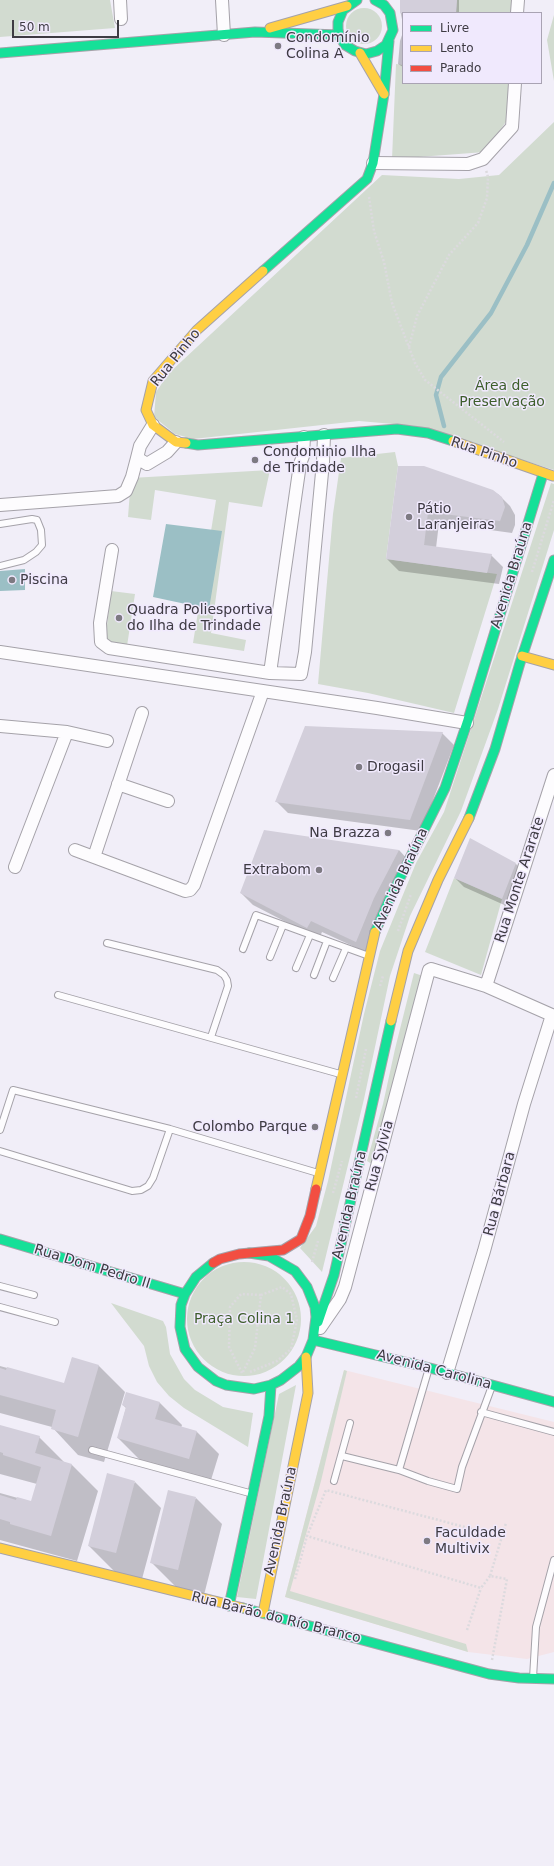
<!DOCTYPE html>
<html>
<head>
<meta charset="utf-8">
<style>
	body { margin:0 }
	#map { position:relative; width:554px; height:1866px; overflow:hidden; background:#f1eef8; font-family:"DejaVu Sans",sans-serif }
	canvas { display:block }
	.legend { position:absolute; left:402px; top:12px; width:140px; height:72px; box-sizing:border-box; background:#f0e9fd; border:1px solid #a9a3b3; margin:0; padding:5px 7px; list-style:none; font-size:12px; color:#3e3b43 }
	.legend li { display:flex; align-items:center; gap:8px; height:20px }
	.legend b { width:20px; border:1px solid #a9a3b3 }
	.scale { position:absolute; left:12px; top:20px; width:107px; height:18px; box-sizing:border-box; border:2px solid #3e3b43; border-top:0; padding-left:5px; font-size:12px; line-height:14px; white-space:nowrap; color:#3e3b43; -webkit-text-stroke:3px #f0e9fd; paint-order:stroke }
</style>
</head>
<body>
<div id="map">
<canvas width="554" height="1866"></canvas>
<ul class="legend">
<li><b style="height:5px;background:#16e098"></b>Livre</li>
<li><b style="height:5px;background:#ffcf43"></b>Lento</li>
<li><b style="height:5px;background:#f24e42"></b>Parado</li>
</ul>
<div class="scale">50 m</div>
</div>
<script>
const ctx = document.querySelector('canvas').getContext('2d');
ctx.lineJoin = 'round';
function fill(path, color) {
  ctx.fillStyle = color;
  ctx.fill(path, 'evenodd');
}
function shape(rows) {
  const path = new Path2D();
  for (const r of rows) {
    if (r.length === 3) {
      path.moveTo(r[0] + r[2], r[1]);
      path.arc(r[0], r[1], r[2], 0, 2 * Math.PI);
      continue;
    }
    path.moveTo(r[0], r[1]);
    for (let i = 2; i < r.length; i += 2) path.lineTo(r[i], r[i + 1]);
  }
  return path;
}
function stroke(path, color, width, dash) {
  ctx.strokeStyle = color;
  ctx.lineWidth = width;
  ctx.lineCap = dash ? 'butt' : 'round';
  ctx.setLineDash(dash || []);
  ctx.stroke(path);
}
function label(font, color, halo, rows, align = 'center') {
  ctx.font = font + ' "DejaVu Sans",sans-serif';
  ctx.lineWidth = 3;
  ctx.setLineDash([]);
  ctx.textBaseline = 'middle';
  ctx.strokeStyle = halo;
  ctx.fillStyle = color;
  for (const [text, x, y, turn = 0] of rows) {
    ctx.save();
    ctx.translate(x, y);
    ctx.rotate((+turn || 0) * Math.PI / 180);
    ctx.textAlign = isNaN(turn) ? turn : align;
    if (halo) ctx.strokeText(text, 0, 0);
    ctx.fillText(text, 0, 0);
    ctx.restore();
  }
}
fill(shape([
	[344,1370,554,1422,554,1652,527,1659,468,1652,285,1597]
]), '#f4e4e8');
fill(shape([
	[0,0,110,0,115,28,0,37],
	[457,0,513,0,513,13,456,13],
	[364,26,18],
	[554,15,554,81,547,40],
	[396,64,403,65,403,83,511,83,510,116,485,152,392,159],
	[554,122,554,470,416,426,359,421,193,439,175,434,154,417,156,392,169,373,382,175,459,179,499,175],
	[395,452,398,466,386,559,497,574,454,713,368,693,318,684,333,514,341,458],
	[270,470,262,507,229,502,211,633,246,640,244,651,193,643,216,500,155,490,151,520,128,517,131,478],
	[551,483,554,484,554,530,498,709,461,811,410,916,390,976,364,1099,322,1272,300,1248,316,1226,328,1181,364,1014,380,951,416,863,444,812],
	[111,591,135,594,127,646,105,642],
	[454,878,502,899,481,975,425,952],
	[414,973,423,976,372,1164,367,1161,383,1104,395,1049],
	[244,1319,57],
	[111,1303,163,1321,166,1327,170,1354,184,1379,195,1390,223,1407,253,1413,248,1447,184,1408,169,1396,157,1382,149,1366,144,1346],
	[344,1370,347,1371,321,1481,290,1591,466,1644,468,1652,285,1597],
	[296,1385,256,1599,237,1597,279,1394]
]), '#d2dbd0');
fill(shape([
	[166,524,222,531,209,609,153,597],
	[25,569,25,590,0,591,0,571]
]), '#9bbfc5');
fill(shape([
	[401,0,459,0,459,13,403,13,403,24,400,10],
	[403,32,403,67,398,64,400,41],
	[399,467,498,494,510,506,515,515,515,525,512,533,439,523,436,548,491,555,503,567,499,584,399,571,387,559],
	[442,733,454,745,421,831,288,813,276,801],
	[399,850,410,862,368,953,322,932,319,939,253,905,241,893],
	[516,864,525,873,511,908,464,887,455,878],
	[72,1358,99,1366,125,1392,104,1462,78,1455,52,1427,0,1413,0,1366,65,1384],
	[160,1403,182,1425,181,1428,197,1432,219,1454,211,1480,140,1460,118,1438,126,1408,123,1405],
	[0,1426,39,1437,65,1463,72,1465,98,1491,77,1561,0,1540,0,1493,32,1502,37,1484,0,1474],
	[135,1482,161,1508,142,1579,115,1572,89,1546],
	[196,1498,222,1524,204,1595,177,1588,151,1562]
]), '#0003');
stroke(shape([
	[444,426,436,395,441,377,491,313,527,245,554,183]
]), '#9bbfc5', 4.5);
fill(shape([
	[400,0,457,0,456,13,400,13],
	[398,466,424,466,493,490,502,497,505,507,500,521,428,512,424,545,492,554,487,573,386,559],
	[305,726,443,732,410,820,275,802],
	[264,830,399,850,374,898,356,942,311,921,307,928,240,893],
	[470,838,516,863,502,899,454,878],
	[72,1357,99,1365,78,1437,51,1429,56,1410,0,1395,0,1368,6,1370,7,1367,64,1383],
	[126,1392,160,1402,155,1419,197,1431,189,1459,117,1438,126,1407,122,1405],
	[0,1425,40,1436,35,1453,72,1464,51,1536,10,1524,10,1522,0,1519,0,1495,16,1500,17,1497,31,1501,41,1467,3,1455,3,1453,0,1452],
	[107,1473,135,1481,116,1553,88,1546],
	[168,1490,196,1497,178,1570,150,1563]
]), '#d3cfdb');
const lane = shape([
	[0,524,32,519,37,520,41,530,42,545,36,552,24,560,0,566],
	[107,943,217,970,224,975,227,980,228,986,211,1037],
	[243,949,256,915,369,956],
	[270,957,283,925],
	[296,968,310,935],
	[314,975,327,941],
	[333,978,346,948],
	[58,995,340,1074],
	[0,1130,13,1090,170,1129,318,1173],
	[0,1151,132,1191,141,1190,148,1186,153,1178,170,1129],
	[0,1286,34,1295],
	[0,1307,55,1322],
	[429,1368,399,1470,428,1481,457,1489,462,1467,492,1386],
	[481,1412,554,1432],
	[92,1450,253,1494],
	[342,1456,399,1470],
	[334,1481,350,1423],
	[533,1678,536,1627,554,1560]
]);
const street = shape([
	[120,0,121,19],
	[222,0,224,35],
	[517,13,518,0],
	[373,163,468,164,483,159,512,127,515,83],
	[153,425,140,446,137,458,147,464,167,452,176,442],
	[0,505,118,496,126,491,132,477,137,458],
	[112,550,100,623,101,642,109,648,270,673,301,674,305,652,323,462,324,435],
	[0,652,377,708,467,723],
	[270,673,300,464,303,456,304,437],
	[0,726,67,732,107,741],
	[118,784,168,801],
	[75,850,185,891,190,890,194,885,263,691],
	[94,857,142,713],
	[15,867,67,732],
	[486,986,554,775],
	[320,1328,340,1299,345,1287,429,970,431,969,486,986,554,1016],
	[447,1373,484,1251,524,1104,552,1015]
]);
const fast = shape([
	[357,0,343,10,338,22,338,29,339,35,345,45,355,51,366,54,377,51,386,45,393,30,390,13,384,5,375,0],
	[0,53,255,32,339,35],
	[263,271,367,179,373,163,384,94,389,41],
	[186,443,198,445,397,429,428,433,453,441],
	[469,818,495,749,520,663,554,560],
	[375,932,389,900,445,788,467,723,543,474],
	[0,1239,185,1294],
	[213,1263,196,1277,185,1294,181,1305,180,1327,185,1349,198,1367,216,1381,226,1385,254,1389,271,1385,281,1380,299,1366,306,1357,313,1340,316,1317,315,1307,307,1287,295,1271,269,1256,249,1253],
	[318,1322,334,1275,391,1021],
	[313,1340,430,1368,554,1402],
	[229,1606,269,1416,271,1385],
	[243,1608,489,1674,519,1678,554,1679]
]);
const slow = shape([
	[270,28,347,6],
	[360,53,384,94],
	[453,441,553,476],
	[186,443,176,442,153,425,146,410,153,381,197,330,263,271],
	[522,656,554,665],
	[391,1021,408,951,438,880,469,818],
	[316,1189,375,932],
	[0,1548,243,1608],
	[263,1613,308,1393,306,1357]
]);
const jam = shape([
	[213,1263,220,1259,239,1254,283,1250,301,1239,310,1216,316,1189]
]);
stroke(lane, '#a5a2a9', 8);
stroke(street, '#a5a2a9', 14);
stroke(fast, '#a5a2a9', 11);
stroke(slow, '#a5a2a9', 11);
stroke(jam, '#a5a2a9', 11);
stroke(shape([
	[369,197,374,231,384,262,392,303,415,363,425,380,504,442],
	[409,347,417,316,449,255,478,223,487,198,488,177,486,170],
	[532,572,554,500],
	[398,931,411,894],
	[380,986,383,976],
	[356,1098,366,1049],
	[333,1193,342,1161],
	[312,1262,318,1241],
	[243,1372,255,1348,261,1295,282,1287,291,1294,297,1320,291,1349,277,1361,250,1372],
	[242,1373,229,1347,230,1307,241,1294,261,1295],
	[490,1576,481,1588,307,1536,326,1490,502,1537],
	[295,1579,307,1536],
	[467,1630,481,1588],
	[492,1660,507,1579,490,1576,506,1523]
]), '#dcdade', 2.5, [2, 2]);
stroke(lane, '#fdfcfe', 6);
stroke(street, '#fdfcfe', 12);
stroke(fast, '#16e098', 9);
stroke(slow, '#ffcf43', 9);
stroke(jam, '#f24e42', 9);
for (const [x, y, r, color] of [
	[278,46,4,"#7d7a82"],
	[255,460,4,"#7d7a82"],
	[409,517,4,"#7d7a82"],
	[12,580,4,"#7d7a82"],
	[119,618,4,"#7d7a82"],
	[359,767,4,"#7d7a82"],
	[388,833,4,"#7d7a82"],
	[319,870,4,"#7d7a82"],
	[315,1127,4,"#7d7a82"],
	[427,1541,4,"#7d7a82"]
]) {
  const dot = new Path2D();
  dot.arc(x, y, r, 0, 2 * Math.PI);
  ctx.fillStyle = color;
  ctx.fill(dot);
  stroke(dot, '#f0e9fd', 1.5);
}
label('14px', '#3e3b43', '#f0e9fd', [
	["Condomínio",286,38],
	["Colina A",286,54],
	["Condominio Ilha",263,452],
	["de Trindade",263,468],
	["Pátio",417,509],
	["Laranjeiras",417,525],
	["Piscina",20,580],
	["Quadra Poliesportiva",127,610],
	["do Ilha de Trindade",127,626],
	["Drogasil",367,767],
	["Na Brazza",380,833,"right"],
	["Extrabom",311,870,"right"],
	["Colombo Parque",307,1127,"right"],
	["Faculdade",435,1533],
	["Multivix",435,1549]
], 'left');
label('14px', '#3e3b43', '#f0e9fd', [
	["Rua Pinho",176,358,-51],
	["Rua Pinho",484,453,19],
	["Avenida Braúna",512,575,-73],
	["Avenida Braúna",401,879,-65],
	["Rua Monte Ararate",520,880,-72],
	["Rua Sylvia",380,1156,-75],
	["Rua Bárbara",500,1194,-75],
	["Avenida Braúna",350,1205,-77],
	["Rua Dom Pedro II",92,1267,17],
	["Avenida Carolina",434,1370,15],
	["Avenida Braúna",281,1521,-78],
	["Rua Barão do Río Branco",276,1618,14]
]);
label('14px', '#3d5e2b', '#f0e9fd', [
	["Área de",502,386],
	["Preservação",502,402],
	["Praça Colina 1",244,1319]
]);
</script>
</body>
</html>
